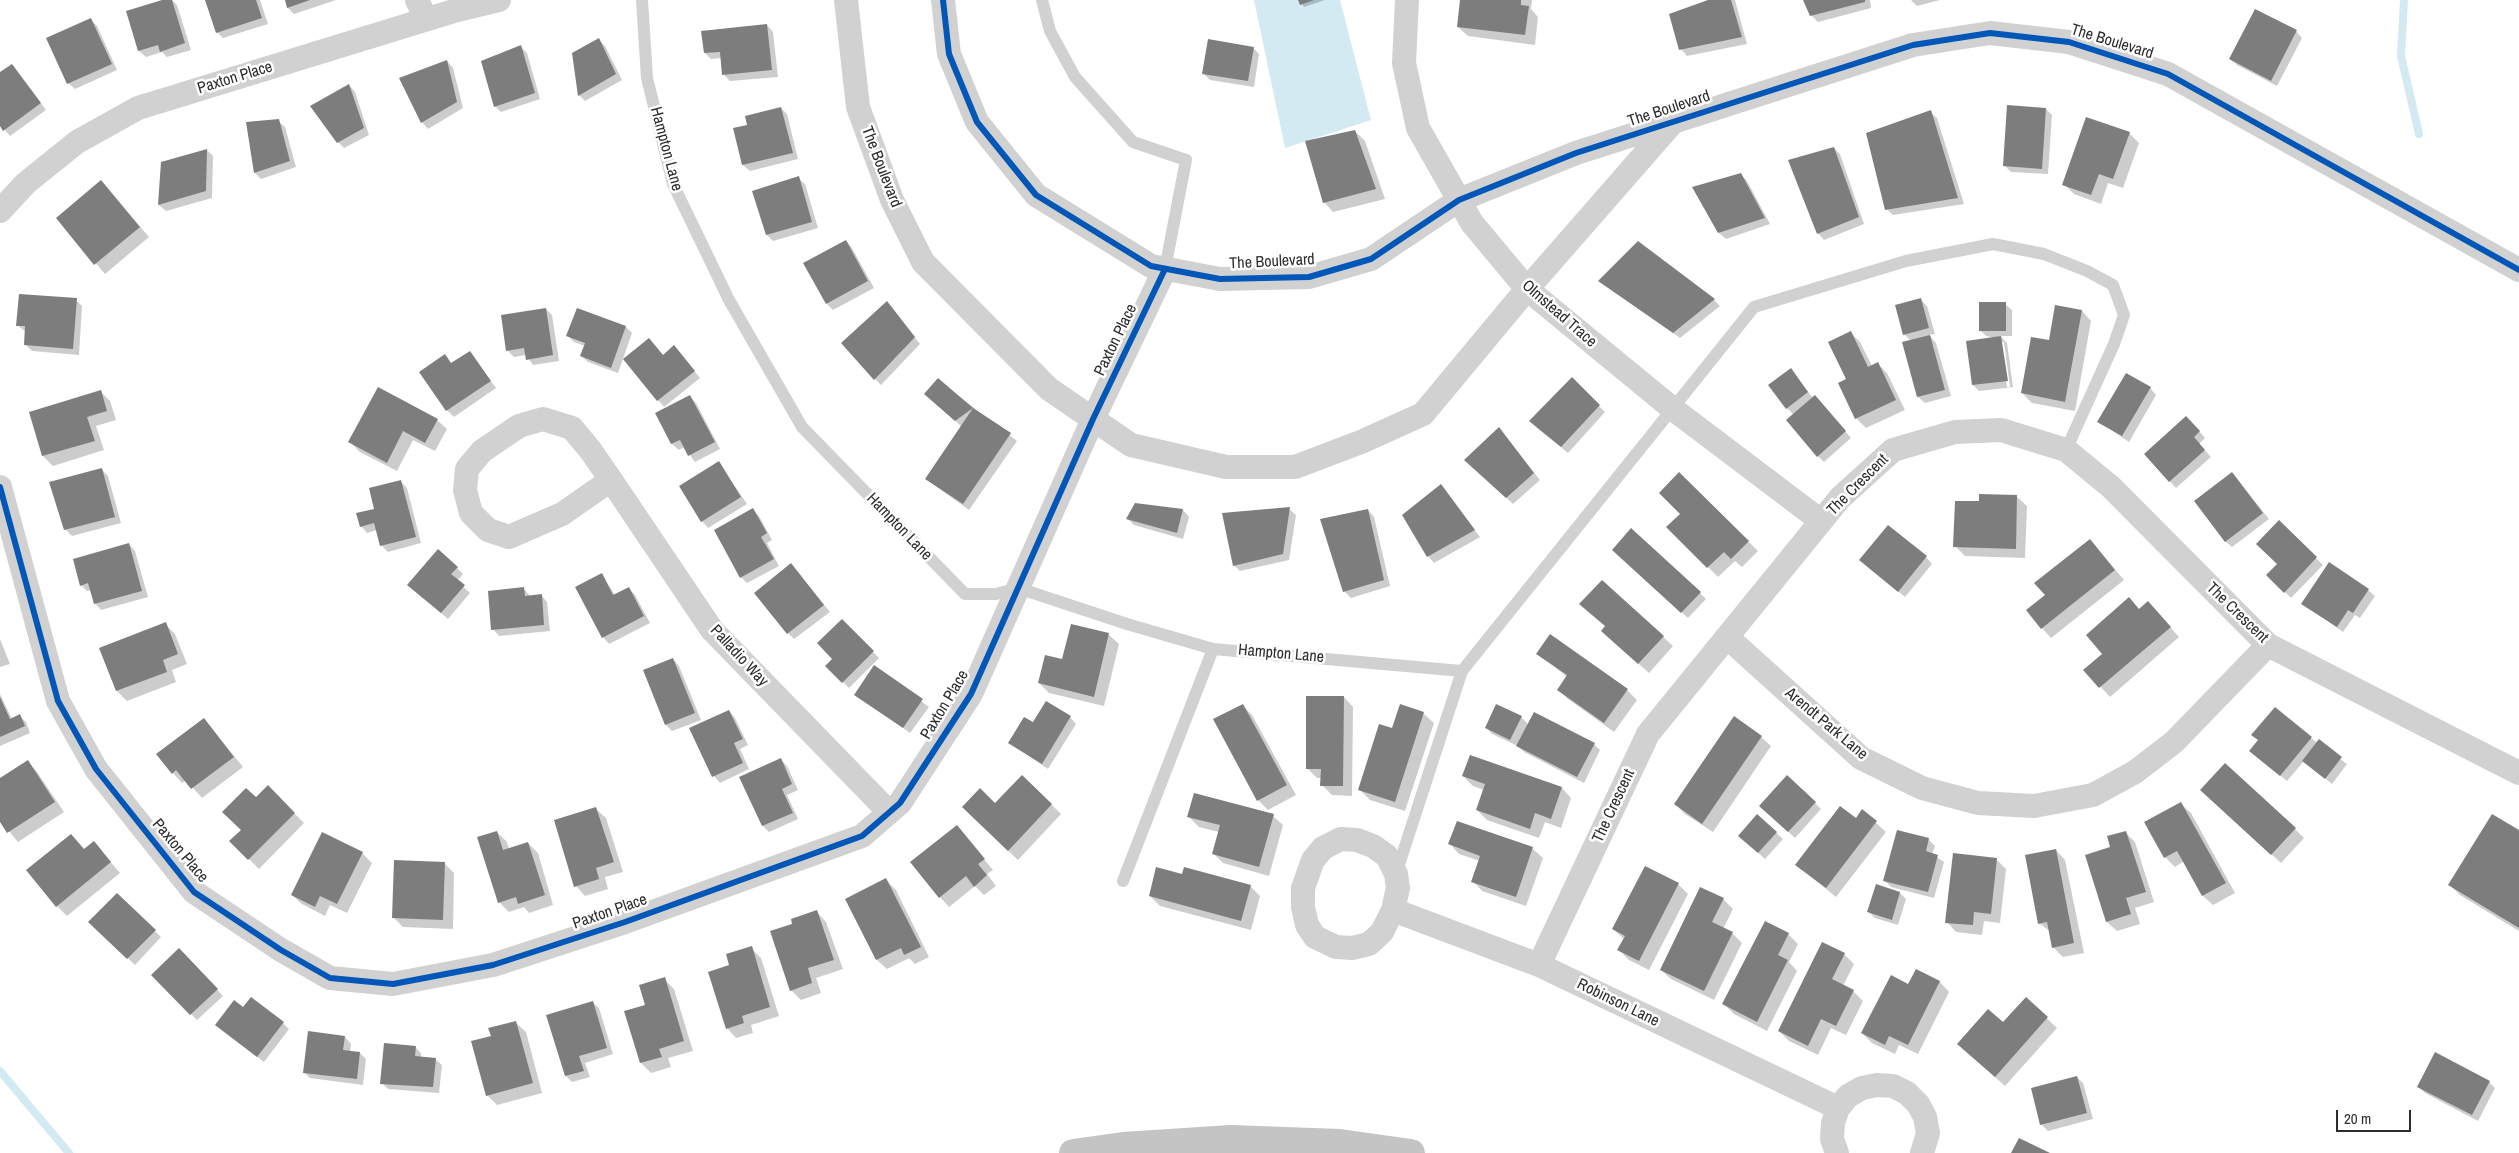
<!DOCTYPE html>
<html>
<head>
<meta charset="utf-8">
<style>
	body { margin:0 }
	#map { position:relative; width:2519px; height:1153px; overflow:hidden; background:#fff; font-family:"Archivo Narrow",sans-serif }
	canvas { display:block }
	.scale { position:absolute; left:2336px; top:1110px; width:75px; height:22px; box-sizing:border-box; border:2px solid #2c2c2c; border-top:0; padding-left:6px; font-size:15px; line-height:18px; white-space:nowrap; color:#2c2c2c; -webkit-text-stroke:4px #fff; paint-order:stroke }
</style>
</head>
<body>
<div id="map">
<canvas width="2519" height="1153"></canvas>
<div class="scale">20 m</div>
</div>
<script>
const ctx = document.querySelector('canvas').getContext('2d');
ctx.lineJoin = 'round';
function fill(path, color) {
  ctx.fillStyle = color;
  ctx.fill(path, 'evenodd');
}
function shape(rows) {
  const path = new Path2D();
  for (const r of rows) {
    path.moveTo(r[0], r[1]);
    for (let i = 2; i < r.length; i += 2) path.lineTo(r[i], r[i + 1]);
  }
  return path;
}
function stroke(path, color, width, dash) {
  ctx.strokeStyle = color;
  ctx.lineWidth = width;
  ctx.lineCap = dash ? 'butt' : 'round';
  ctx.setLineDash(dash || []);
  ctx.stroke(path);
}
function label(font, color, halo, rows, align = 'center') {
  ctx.font = font + ' "Archivo Narrow",sans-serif';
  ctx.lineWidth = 5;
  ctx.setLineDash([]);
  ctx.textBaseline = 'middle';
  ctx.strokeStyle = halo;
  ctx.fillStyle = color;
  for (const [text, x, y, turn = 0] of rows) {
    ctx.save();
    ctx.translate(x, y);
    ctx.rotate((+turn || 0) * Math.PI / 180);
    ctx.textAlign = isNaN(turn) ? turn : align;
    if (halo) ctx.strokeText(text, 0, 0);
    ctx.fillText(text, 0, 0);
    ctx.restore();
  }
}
fill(shape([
	[1254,0,1340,0,1371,120,1285,148]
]), '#d4eaf3');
fill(shape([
	[167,0,172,0,177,5,191,50,167,57,162,52,146,57,139,51,127,12],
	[207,0,260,0,268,24,223,38,217,32],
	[286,0,336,0,294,14,288,8],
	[1299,0,1325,0,1304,7],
	[1462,0,1532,0,1531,9,1538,17,1535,45,1468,36,1458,27],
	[1712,0,1735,0,1747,44,1687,56,1681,49],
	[1804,0,1870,0,1871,8,1818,22,1811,15],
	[1911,0,1940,0,1917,6],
	[90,19,97,26,117,70,75,89,68,83],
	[767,25,773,32,778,77,730,81,724,75,722,58,711,59,705,53],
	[2296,31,2302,38,2277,86,2237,65,2230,59],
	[599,40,605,46,622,80,585,101,579,95],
	[521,47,527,53,540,99,501,112,495,106],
	[1253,48,1259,54,1254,87,1210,80,1203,73],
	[447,61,453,68,463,108,428,129,422,122],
	[12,65,46,110,10,136,0,124,0,74],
	[349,85,355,92,369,135,344,148,338,142],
	[781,108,787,114,798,159,750,171,743,165,735,129,749,126],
	[2046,109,2052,115,2048,174,2011,172,2004,165],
	[1930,112,1937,118,1964,204,1893,215,1887,209],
	[278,121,285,127,296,167,261,179,255,173],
	[1355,131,1365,141,1385,199,1333,212,1324,202],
	[2129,133,2139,143,2123,188,2108,183,2101,204,2074,194,2064,184],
	[1834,148,1840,154,1864,224,1824,240,1818,233],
	[207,150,213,156,212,198,166,211,159,205],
	[1741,175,1747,181,1770,224,1726,239,1719,233],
	[798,178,805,184,818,228,773,241,767,235,754,191],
	[101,182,149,237,105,274,57,218],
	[846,241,852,248,874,288,833,310,827,304],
	[1600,281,1714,300,1720,306,1680,338],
	[76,300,82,306,79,355,32,351,25,344,26,332,17,325],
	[1921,300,1927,306,1935,334,1929,335,1936,343,1951,396,1925,403,1918,397,1904,343,1911,341,1904,334],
	[887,302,920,344,881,385,875,379],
	[2005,304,2012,310,2012,336,2000,336,2007,343,2013,387,1979,391,1973,385,1994,338,1986,336,1980,330],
	[2001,342,2004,342,2010,387,2007,387],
	[546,309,552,315,559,361,533,365,526,355,514,357,508,351,502,316],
	[577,310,626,327,632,333,618,373,588,362,581,356,585,346,574,342,568,336],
	[2082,311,2091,321,2075,411,2032,403,2022,393,2050,342],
	[1850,332,1860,342,1872,366,1877,363,1887,373,1905,410,1866,428,1856,418,1848,380],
	[674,347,700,378,664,407,658,400,663,356],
	[469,352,496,388,454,417,447,410,444,356,452,364],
	[1791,370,1813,398,1821,403,1851,438,1824,462,1818,456,1794,415,1787,408],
	[1572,379,1605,412,1568,453,1536,427],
	[938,380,1017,441,969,510,926,479,962,427,932,400],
	[2150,388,2156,395,2129,442,2099,422],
	[100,391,110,401,116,420,96,426,104,450,53,466,43,456,30,413],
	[690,397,696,403,720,449,695,462,684,447,679,450,672,444,657,413],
	[437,420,447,429,435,451,413,440,397,471,360,452,350,442],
	[2193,424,2205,438,2199,444,2211,457,2176,488,2145,454],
	[1499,429,1540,480,1513,504,1472,466],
	[719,463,747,504,708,528,702,521],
	[102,470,108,476,121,523,72,536,65,529],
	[2232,473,2269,519,2232,547,2225,541],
	[1679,474,1758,551,1742,567,1735,561,1718,577,1668,527,1682,514],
	[400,481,407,488,421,543,388,552,382,546,377,530,367,533,361,526],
	[1441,485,1480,537,1434,563,1428,556],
	[2017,497,2027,506,2025,558,1965,556,1955,546,1980,502],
	[1289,509,1296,515,1289,560,1240,571,1234,565],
	[753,510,759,516,772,540,767,543,779,566,747,583,741,577],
	[1183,510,1189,517,1183,539,1134,525,1127,518],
	[1368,510,1374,517,1390,586,1351,598,1344,591],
	[2279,522,2323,565,2291,598,2268,575,2278,564],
	[2090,540,2124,580,2051,638,2042,628,2046,596],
	[129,544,135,551,148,597,101,610,95,603,92,590,87,591,81,585],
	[1620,556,1700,593,1706,599,1688,618],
	[1926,557,1932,564,1905,597,1860,560],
	[791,565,830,612,794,639,788,633],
	[457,568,463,574,457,581,470,593,448,619,415,591],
	[602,575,615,595,628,588,635,595,650,623,609,644,603,637],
	[1602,581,1673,646,1649,673,1613,641],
	[524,589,530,596,541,595,547,602,550,631,499,636,493,629],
	[2368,590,2375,596,2360,618,2355,615,2343,632,2303,604],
	[2148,602,2179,637,2110,697,2085,670,2104,654,2139,610],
	[842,621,879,658,849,688,827,666,834,659],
	[165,624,175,634,187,664,172,670,176,682,127,701,117,691,101,649],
	[1071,626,1109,635,1119,644,1104,706,1049,693,1039,683,1063,661],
	[1551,635,1627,690,1637,700,1614,732,1568,699,1558,689,1567,677,1538,653],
	[0,639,10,664,0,667],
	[673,659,679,666,701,720,672,731,666,725,645,671],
	[875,667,929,707,910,733,856,694],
	[0,694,12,719,19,716,26,722,30,733,0,746],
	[1344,697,1353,707,1352,796,1332,795,1322,785,1322,778,1317,778,1307,768],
	[1242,705,1252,715,1296,795,1268,810,1258,800],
	[1400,706,1424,714,1434,723,1405,811,1370,800,1360,790,1393,729],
	[729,711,735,718,748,745,740,749,749,769,720,783,714,776],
	[1070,717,1076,724,1048,769,1009,743,1033,724],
	[1521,717,1529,725,1594,744,1600,750,1584,783,1524,752,1518,746,1492,734,1486,727],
	[204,719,243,767,202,798,186,780,182,783,173,773],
	[1761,737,1771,746,1713,832,1685,814,1675,804],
	[2311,738,2347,764,2332,784,2304,761,2287,781,2257,757],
	[1470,756,1562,788,1571,798,1561,828,1545,822,1539,838,1487,820,1477,810,1484,790,1473,786,1463,776],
	[780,759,787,766,798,790,787,795,798,819,769,832,763,826,741,777],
	[28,762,37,772,64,812,18,842,0,820,0,780],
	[268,787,304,823,259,869,231,841,242,830,256,799],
	[2212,800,2295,829,2304,838,2281,863],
	[1815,803,1821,809,1795,838,1767,812],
	[1051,804,1061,814,1018,860,973,817,995,805],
	[2181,804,2191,813,2235,893,2213,905,2203,896,2184,861,2175,867,2165,857],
	[596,809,606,818,623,872,605,877,608,889,585,896,576,886],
	[1863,811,1886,832,1836,897,1797,865,1856,819],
	[1273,816,1283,825,1269,876,1223,863,1214,854,1219,832,1199,827,1189,817],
	[1757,816,1783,839,1765,859,1746,842],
	[1457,822,1533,849,1543,858,1526,906,1482,891,1473,881,1480,861,1459,854,1450,844],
	[956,826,993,870,987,874,996,886,984,895,975,886,949,907,940,897],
	[2519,831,2519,931,2460,895,2450,885],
	[497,832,507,842,509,849,528,843,538,853,553,905,529,913,524,907,509,912,499,902],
	[2125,832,2135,842,2154,902,2135,908,2140,924,2117,931,2107,922,2112,847],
	[1928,839,1935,846,1932,854,1944,862,1934,898,1891,887,1884,880],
	[94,843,120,873,67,916,57,906,84,850],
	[2056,850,2065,860,2084,953,2063,957,2053,947,2051,932,2039,923],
	[362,853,372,863,347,913,330,905,325,916,302,904,292,895],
	[1996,859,2006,869,2000,923,1984,921,1982,935,1956,932,1947,922],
	[445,864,454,873,453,929,403,927,394,918],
	[1183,876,1250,886,1260,896,1251,930,1160,906,1150,896],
	[886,880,896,890,929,957,915,964,909,958,887,969,877,960,847,899],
	[1678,884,1688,894,1649,970,1629,960,1619,950,1624,939,1613,929],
	[1900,893,1906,899,1898,925,1875,918,1869,912],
	[117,895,161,937,135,965,90,922],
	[1723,899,1733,909,1723,929,1732,933,1742,943,1714,1000,1671,979,1661,970],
	[817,912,826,922,843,969,816,978,821,993,801,1000,791,990],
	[1765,922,1788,934,1798,944,1789,962,1797,971,1767,1031,1734,1014,1724,1004],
	[1823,944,1844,954,1854,964,1843,986,1853,991,1863,1001,1846,1035,1831,1028,1818,1055,1789,1041,1779,1031],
	[751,948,761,958,779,1016,751,1025,753,1033,736,1038,727,1028,731,966],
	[179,950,223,996,197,1020,153,975],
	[1916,971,1940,982,1949,992,1918,1054,1899,1045,1895,1054,1872,1043,1862,1033,1909,985],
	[664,979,674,989,693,1051,668,1058,671,1067,651,1073,641,1063,626,1012,646,1006],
	[2026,999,2057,1028,2005,1086,1968,1053,2004,1024],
	[592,1002,599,1008,613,1054,585,1063,590,1077,572,1082,566,1076],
	[243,1008,283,1023,289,1029,264,1062,223,1031],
	[516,1023,526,1032,542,1093,497,1105,487,1095,492,1036],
	[345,1037,351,1044,350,1052,360,1053,366,1059,363,1085,310,1078,304,1072],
	[415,1047,421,1053,421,1058,435,1059,442,1065,439,1093,388,1089,382,1083],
	[2077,1077,2083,1083,2093,1119,2048,1131,2042,1125,2032,1089],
	[2489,1082,2495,1088,2478,1121,2425,1093,2419,1087]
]), '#0003');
stroke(shape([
	[2404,0,2401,56,2419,134],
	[0,1071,69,1153]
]), '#d4eaf3', 8);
fill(shape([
	[162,0,172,0,185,43,160,52,158,45,138,51,126,11],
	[205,0,256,0,262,18,216,33],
	[285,0,310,0,287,8],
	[1298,0,1314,0,1300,5],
	[1460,0,1521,0,1521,5,1529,6,1525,35,1457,27],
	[1708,0,1731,0,1742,37,1679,50,1669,14],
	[1803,0,1865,0,1865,2,1810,16],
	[2255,9,2297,30,2271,81,2229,59],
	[91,18,112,64,67,84,46,38],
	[767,24,772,70,722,75,720,52,704,53,701,31],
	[599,38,616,74,578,96,572,53],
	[1208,39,1254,47,1248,81,1202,74],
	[521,45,535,93,494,107,481,61],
	[447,60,457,102,421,123,399,78],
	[12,64,41,103,3,131,0,126,0,72],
	[349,84,364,128,337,143,310,106],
	[2007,105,2046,108,2042,169,2003,166],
	[781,107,793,153,742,165,733,128,747,125,745,116],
	[1931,110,1958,198,1885,210,1866,133],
	[2086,117,2130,132,2113,179,2099,174,2091,195,2062,185],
	[279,119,290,161,254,173,246,122],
	[1355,130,1376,189,1323,203,1305,141],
	[1834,147,1859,217,1817,234,1788,160],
	[207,149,206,191,158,205,161,162],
	[1741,173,1765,218,1718,233,1692,187],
	[799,176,812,222,766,235,752,191],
	[101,180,140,227,94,265,56,218],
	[846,240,868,281,826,304,803,263],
	[1638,241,1715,299,1673,333,1598,281],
	[19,294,77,298,73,349,24,345,25,326,16,326],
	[1921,298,1929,328,1903,335,1895,305],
	[887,301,915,337,874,380,841,343],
	[1979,302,2006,302,2006,331,1979,331],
	[2055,305,2082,310,2065,402,2021,393,2031,337,2049,340],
	[546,308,553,355,526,360,524,348,506,351,501,315],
	[577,308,626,326,611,368,580,356,585,343,566,336],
	[1851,331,1868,367,1878,362,1896,400,1855,419,1838,383,1846,379,1828,342],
	[1930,335,1945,390,1917,397,1902,342],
	[2001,336,2008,381,1972,385,1966,341],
	[649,338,663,355,674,345,695,371,657,401,623,359],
	[470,351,491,381,446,411,419,372,445,354,451,363],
	[1791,368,1808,392,1786,409,1768,385],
	[2126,373,2151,387,2122,436,2097,422],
	[1572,377,1600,405,1561,447,1529,421],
	[938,378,973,408,1011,433,963,504,925,479,973,408,955,421,924,394],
	[378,387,438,419,425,443,403,431,387,463,348,442],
	[101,390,107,411,87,417,95,441,42,456,29,412],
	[690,395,715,442,688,456,680,440,671,444,655,413],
	[1815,395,1846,431,1817,457,1786,420],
	[2186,416,2200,431,2194,437,2205,450,2169,482,2144,454],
	[1499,427,1534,473,1506,498,1464,460],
	[719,461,741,497,701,522,679,486],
	[102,468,115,517,64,530,49,482],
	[1679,472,1749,541,1731,559,1724,552,1707,568,1666,527,1680,514,1659,493],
	[2232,472,2263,513,2225,542,2194,501],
	[401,480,416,537,380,546,374,523,360,527,356,513,374,509,369,488],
	[1441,484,1475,530,1427,557,1402,515],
	[1979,494,2017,495,2016,549,1953,547,1955,501,1979,501],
	[1135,503,1183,509,1177,533,1126,519],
	[1290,507,1283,554,1233,566,1222,513],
	[753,508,767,533,761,537,774,559,740,578,714,530],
	[1368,509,1384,580,1343,592,1320,519],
	[2279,520,2317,557,2284,593,2266,575,2277,564,2256,544],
	[1888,525,1927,556,1898,592,1859,560],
	[1631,528,1701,592,1681,613,1612,550],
	[2090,539,2115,570,2041,629,2026,610,2045,595,2034,583],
	[129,543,142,591,94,604,88,583,80,586,73,559],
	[438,549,458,567,451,574,465,585,441,613,407,585],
	[2329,562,2369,589,2353,613,2348,610,2337,627,2301,604],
	[791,563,824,605,787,634,754,593],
	[602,573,613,595,629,587,644,616,602,638,575,587],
	[1602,580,1664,636,1638,664,1601,631,1605,626,1579,604],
	[524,587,525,596,542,594,544,625,491,630,488,591],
	[2129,597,2139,609,2148,601,2171,627,2099,688,2083,670,2102,654,2086,635],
	[842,619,874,651,842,683,825,666,832,659,817,643],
	[166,622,178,654,163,660,167,672,116,691,99,648],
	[1071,624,1109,633,1094,697,1038,683,1045,655,1062,659],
	[1550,634,1628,689,1604,723,1557,690,1567,675,1536,654],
	[673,658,695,713,665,725,643,670],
	[874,665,923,699,903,728,854,695],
	[1306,696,1344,696,1343,786,1320,786,1321,769,1306,769],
	[0,697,10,719,20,714,25,726,0,737],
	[1046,701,1071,716,1042,764,1008,743,1024,717,1033,722],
	[1243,704,1287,785,1257,801,1213,719],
	[1400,704,1424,712,1395,802,1358,790,1379,724,1392,728],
	[1496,704,1522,716,1510,740,1485,728],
	[2275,707,2312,737,2280,776,2249,751,2258,740,2251,735],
	[729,710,743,739,734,743,743,763,712,777,689,728],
	[1534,712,1595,743,1577,777,1516,746],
	[1734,716,1762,736,1702,824,1674,804],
	[204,718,234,757,191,789,176,770,172,774,156,754],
	[2319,739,2342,757,2325,779,2302,761],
	[1470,755,1562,787,1551,819,1535,813,1530,829,1476,810,1485,784,1462,776],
	[781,758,792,784,782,789,793,813,762,826,739,777],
	[28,760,55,802,7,833,0,822,0,778],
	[2225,763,2296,828,2271,855,2200,790],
	[1022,775,1052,804,1008,851,962,807,980,788,995,803],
	[1787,775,1816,802,1788,832,1759,806],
	[268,785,295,813,248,860,229,841,241,830,222,812,246,788,256,797],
	[1194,793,1274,814,1259,867,1212,854,1220,825,1187,817],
	[2181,802,2226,883,2202,896,2177,851,2164,858,2144,822],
	[1840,806,1856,818,1862,809,1877,821,1826,888,1795,865],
	[596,807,614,862,596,868,599,879,574,887,554,820],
	[1757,814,1777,832,1758,853,1738,836],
	[2492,814,2519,830,2519,928,2448,885],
	[1457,821,1533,847,1516,897,1471,882,1480,856,1448,844],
	[957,825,985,859,978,864,987,875,974,887,966,876,939,898,910,862],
	[1897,830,1929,838,1926,851,1938,855,1928,892,1883,881],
	[497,831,503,850,528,842,545,895,518,904,516,897,498,903,477,837],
	[2126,831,2146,892,2126,898,2131,914,2106,922,2085,855,2110,847,2107,836],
	[322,832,363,852,337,904,320,896,315,907,291,895],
	[71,834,84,849,94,841,111,862,56,907,26,870],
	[2056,849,2074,943,2052,948,2047,922,2038,924,2025,855],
	[1953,853,1997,858,1991,914,1974,912,1973,925,1945,923],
	[394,860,445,862,443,920,392,918],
	[1645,866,1679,883,1639,961,1617,950,1625,936,1612,929],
	[1156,867,1182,874,1184,867,1251,885,1241,921,1149,896],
	[886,878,921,947,904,955,901,948,876,960,845,899],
	[1876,884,1900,892,1892,920,1867,912],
	[1700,887,1724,898,1712,922,1733,932,1704,991,1660,970],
	[117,893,156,930,127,959,88,922],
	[817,910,834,960,808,968,812,983,790,991,770,931,792,924,791,919],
	[1765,921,1789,933,1778,955,1788,960,1757,1022,1722,1004],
	[1822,942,1845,953,1832,979,1854,990,1836,1026,1821,1019,1808,1046,1778,1031],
	[752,946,770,1007,742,1016,744,1023,726,1029,708,972,729,965,726,954],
	[179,948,218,989,190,1015,151,975],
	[1916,969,1940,981,1908,1045,1889,1036,1885,1045,1861,1033,1891,975,1908,984],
	[665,977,684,1041,659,1049,662,1057,640,1063,624,1011,645,1005,639,985],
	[251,997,284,1022,257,1057,215,1025,234,1000,243,1007],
	[2026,997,2048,1017,1995,1077,1957,1044,1988,1009,2003,1022],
	[593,1001,607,1048,579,1056,584,1071,565,1076,546,1015],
	[516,1021,533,1083,486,1096,471,1041,491,1036,488,1028],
	[308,1031,345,1036,343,1050,360,1052,357,1079,303,1073],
	[384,1043,416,1046,415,1056,436,1058,433,1087,380,1084],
	[2435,1052,2490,1081,2472,1115,2417,1087],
	[2077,1076,2087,1113,2040,1125,2031,1088],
	[2019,1138,2050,1153,2011,1153]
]), '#7d7d7d');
stroke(shape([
	[642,0,647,78,673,184,729,300,802,427,965,594,996,594,1018,588,1127,624,1213,649,1462,671],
	[1042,0,1050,31,1075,77,1133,142,1186,160,1165,269],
	[1396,874,1462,671,1754,307,1906,261,1993,244,2044,254,2087,271,2113,285,2124,315,2114,344,2066,450],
	[1123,881,1213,649]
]), '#d1d1d1', 12);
stroke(shape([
	[417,0,426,19],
	[846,0,858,107,892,200,923,262,1049,389,1131,445,1226,467,1295,467,1361,442,1423,414,1527,289,1673,122],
	[943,0,949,54,977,122,1036,195,1151,266,1220,279,1309,277,1371,259,1459,200,1576,153,1913,45,1990,33,2069,42,2168,74,2519,270],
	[1407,0,1404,63,1418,128,1472,223,1527,289,1673,409,1821,521],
	[0,211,26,183,77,142,138,108,457,10,499,0],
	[611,480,562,514,509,537,488,530,471,513,465,490,467,469,482,451,519,426,543,419,572,428,591,451,611,480,712,630,889,812],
	[0,487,58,701,96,769,194,892,281,950,330,978,393,984,493,965,625,922,862,836,900,803,971,694,1093,419,1165,269],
	[1727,637,1861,758,1922,788,1978,803,2034,806,2093,795,2135,772,2174,742,2268,645],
	[1341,839,1357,840,1373,846,1387,856,1396,874,1398,888,1393,910,1382,932,1369,944,1352,948,1336,947,1315,937,1307,925,1303,907,1303,888,1313,860,1323,848,1341,839],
	[1393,910,1539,965,1838,1108],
	[1539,965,1648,734,1840,498,1893,450,1955,432,2001,430,2066,450,2111,487,2268,645,2519,773],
	[1837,1153,1832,1139,1833,1123,1838,1108,1848,1096,1862,1088,1877,1085,1893,1086,1907,1093,1918,1104,1925,1117,1928,1133,1922,1153]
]), '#d1d1d1', 24);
stroke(shape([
	[1073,1153,1123,1146,1231,1139,1340,1143,1411,1153]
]), '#c4c4c4', 28);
stroke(shape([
	[943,0,949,54,977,122,1036,195,1151,266,1220,279,1309,277,1371,259,1459,200,1576,153,1913,45,1990,33,2069,42,2168,74,2519,270],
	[0,487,58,701,96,769,194,892,281,950,330,978,393,984,493,965,625,922,862,836,900,803,971,694,1093,419,1165,269]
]), '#0057b8', 6);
label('16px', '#2c2c2c', '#fff', [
	["The Boulevard",2112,42,17],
	["Paxton Place",235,78,-17],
	["The Boulevard",1669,109,-18],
	["Hampton Lane",666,149,75],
	["The Boulevard",881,167,69],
	["The Boulevard",1272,262,-3],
	["Olmstead Trace",1559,314,41],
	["Paxton Place",1116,340,-64],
	["The Crescent",1858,485,-45],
	["Hampton Lane",899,527,46],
	["The Crescent",2237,613,44],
	["Hampton Lane",1281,654,5],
	["Palladio Way",739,656,47],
	["Paxton Place",945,705,-59],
	["Arendt Park Lane",1826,724,40],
	["The Crescent",1614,806,-65],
	["Paxton Place",180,851,50],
	["Paxton Place",610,912,-19],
	["Robinson Lane",1618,1003,26]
]);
</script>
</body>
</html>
